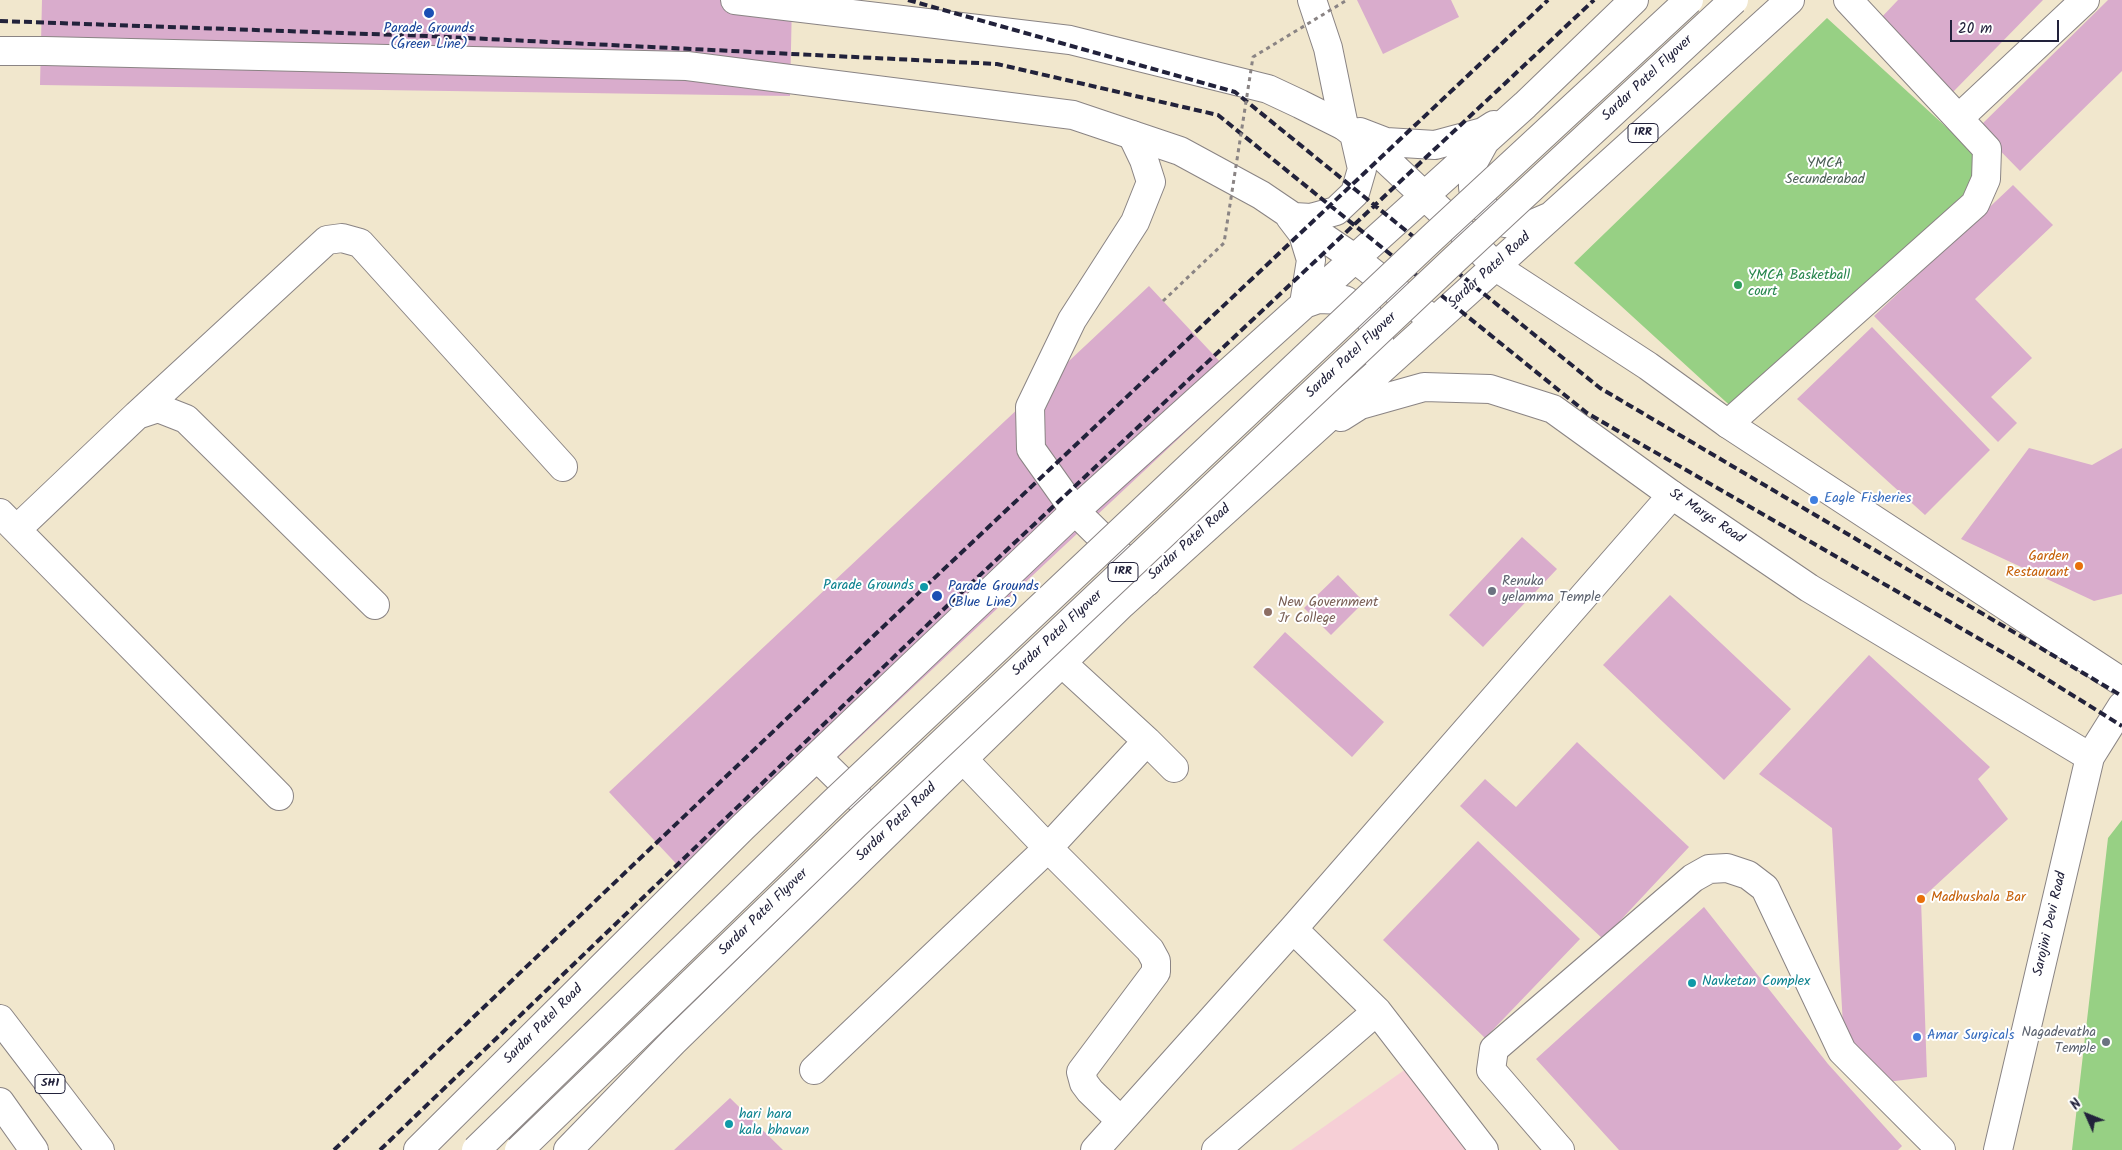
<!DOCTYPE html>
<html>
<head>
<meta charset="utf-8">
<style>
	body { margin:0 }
	#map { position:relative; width:2122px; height:1150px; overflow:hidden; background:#f1e7cd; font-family:Kalam,sans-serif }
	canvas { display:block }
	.north { position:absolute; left:2062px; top:1090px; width:50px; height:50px; -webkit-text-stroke:4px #fff; paint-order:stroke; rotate:314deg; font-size:14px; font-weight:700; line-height:20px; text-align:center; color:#22223b }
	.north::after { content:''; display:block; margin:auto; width:18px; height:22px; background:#22223b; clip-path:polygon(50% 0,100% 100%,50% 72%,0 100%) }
	.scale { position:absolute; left:1950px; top:20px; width:109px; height:22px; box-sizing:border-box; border:2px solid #22223b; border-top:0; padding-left:6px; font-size:15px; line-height:18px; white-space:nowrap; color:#22223b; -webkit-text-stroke:4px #fff; paint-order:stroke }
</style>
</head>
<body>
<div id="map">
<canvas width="2122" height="1150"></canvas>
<div class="north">N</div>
<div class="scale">20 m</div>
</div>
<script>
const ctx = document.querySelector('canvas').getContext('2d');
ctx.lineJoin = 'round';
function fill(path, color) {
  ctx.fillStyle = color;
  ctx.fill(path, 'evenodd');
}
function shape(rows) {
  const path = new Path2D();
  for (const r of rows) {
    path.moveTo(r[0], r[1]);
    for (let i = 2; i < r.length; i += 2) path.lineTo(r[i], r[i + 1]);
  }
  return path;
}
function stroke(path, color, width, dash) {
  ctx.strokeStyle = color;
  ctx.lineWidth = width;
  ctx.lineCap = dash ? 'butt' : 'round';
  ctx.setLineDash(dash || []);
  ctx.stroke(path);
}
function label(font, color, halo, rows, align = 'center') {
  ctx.font = font + ' Kalam,sans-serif';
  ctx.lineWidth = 4;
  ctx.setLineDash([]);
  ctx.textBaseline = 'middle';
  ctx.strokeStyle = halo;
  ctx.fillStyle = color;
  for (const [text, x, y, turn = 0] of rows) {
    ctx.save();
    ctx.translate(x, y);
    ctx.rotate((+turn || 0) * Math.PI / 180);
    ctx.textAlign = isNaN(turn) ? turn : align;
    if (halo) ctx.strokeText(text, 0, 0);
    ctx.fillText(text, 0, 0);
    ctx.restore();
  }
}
fill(shape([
	[1420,1059,1483,1150,1291,1150]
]), '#f6cfd6');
fill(shape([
	[1827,18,1991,168,1737,412,1574,263],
	[2122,820,2122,1150,2072,1150,2108,838]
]), '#97d084');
fill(shape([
	[42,0,792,0,790,96,40,85],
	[1357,0,1451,0,1459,17,1383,54],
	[1898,0,2043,0,1953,92,1879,20],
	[2108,0,2122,0,2122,71,2020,171,1978,128],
	[2013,185,2053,225,1975,299,2032,358,1991,397,2017,423,1998,442,1874,316],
	[1149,286,1239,382,699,888,609,792],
	[1872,327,1990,450,1925,515,1797,399],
	[2029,448,2092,465,2122,448,2122,594,2094,601,1961,539],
	[1522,537,1557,569,1483,647,1449,615],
	[1338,575,1364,602,1331,635,1304,608],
	[1670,595,1791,709,1724,780,1603,665],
	[1285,632,1384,722,1352,757,1253,667],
	[1869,655,1990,767,1978,779,2008,819,1921,899,1927,1077,1887,1082,1844,1044,1832,828,1759,774],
	[1577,742,1689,847,1603,939,1460,806,1485,779,1516,807],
	[1478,841,1580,939,1485,1038,1383,940],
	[1704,907,1828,1064,1902,1146,1898,1150,1619,1150,1536,1059],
	[730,1098,783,1150,674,1150]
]), '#d9accc');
const minor = shape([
	[1312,0,1328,48,1344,126],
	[1959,118,2085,0],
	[1132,135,1144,160,1151,182,1135,222,1072,320,1030,407,1031,449,1075,511,1147,582],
	[137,415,327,240,342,238,360,243,563,467],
	[1728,424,1975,204,1986,179,1987,149,1848,0],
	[0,513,279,796],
	[17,529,137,415,158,408,186,419,375,605],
	[1062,663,1147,741,1174,768],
	[1293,929,1377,1011,1484,1150],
	[814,1070,1048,848,963,759],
	[1121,1121,1090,1091,1084,1083,1081,1072,1156,972,1156,961,1150,950,1048,848,1147,741],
	[1095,1150,1293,929,1672,495],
	[1216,1150,1377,1011],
	[1560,1150,1491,1070,1494,1049,1693,878,1709,869,1727,868,1748,875,1765,888,1842,1051,1941,1150]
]);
const major = shape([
	[735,0,1070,40,1268,89,1300,104,1344,126,1382,156,1461,230,1496,267,1648,366,1728,424,2122,682],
	[0,51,45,51,687,66,1073,115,1180,151,1261,195,1354,258,1428,316],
	[1360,132,1386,142,1435,145,1483,132,1494,125],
	[1484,143,1473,163,1473,188,1485,209,1505,223,1530,225,1551,216],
	[1290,217,1303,234,1311,260,1304,304],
	[1294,217,1311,218,1336,211,1355,193,1362,169,1354,134],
	[1304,304,1318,299,1345,300,1368,315,1379,339,1377,355],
	[1341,417,1360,405,1424,387,1490,389,1553,409,1672,495,1809,588,2090,757],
	[817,757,888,827],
	[0,1019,100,1150],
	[0,1102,34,1150],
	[418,1150,743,827,1075,511,1525,105,1634,0],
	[568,1150,673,1042,1122,604,1790,0],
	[1998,1150,2090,757,2122,706]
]);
stroke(minor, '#8a8484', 30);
stroke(major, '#8a8484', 30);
stroke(minor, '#fff', 28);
stroke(major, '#fff', 28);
stroke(shape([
	[908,0,1235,92,1600,388,2122,696],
	[0,21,427,36,997,64,1218,115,1587,413,2016,660,2122,726],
	[334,1150,927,585,1548,0],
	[380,1150,947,606,1594,0]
]), '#22223b', 4, [8, 4]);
const majorBridge = shape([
	[476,1150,834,802,1432,238,1689,0],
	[519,1150,855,825,1455,259,1734,0]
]);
stroke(majorBridge, '#8a8484', 30, []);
stroke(shape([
	[1163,301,1224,243,1253,57,1347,0]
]), '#8a8484', 3, [4, 4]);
stroke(majorBridge, '#fff', 28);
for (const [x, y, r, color] of [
	[429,13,6,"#1a4fb4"],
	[1738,285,5,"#2e9e5b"],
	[1814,500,5,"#3f7fe0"],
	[2079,566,5,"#e8710a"],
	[924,587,5,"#0f9aa8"],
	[1492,591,5,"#6b7280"],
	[937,596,6,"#1a4fb4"],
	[1268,612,5,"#8d6e63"],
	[1921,899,5,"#e8710a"],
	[1692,983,5,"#0f9aa8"],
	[1917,1037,5,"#3f7fe0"],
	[2106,1042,5,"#6b7280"],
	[729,1124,5,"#0f9aa8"]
]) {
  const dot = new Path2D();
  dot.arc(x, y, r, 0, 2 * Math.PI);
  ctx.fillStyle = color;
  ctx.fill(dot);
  stroke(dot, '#fff', 2);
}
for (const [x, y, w] of [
	[1643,133,30],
	[1123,572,30],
	[50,1084,30]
]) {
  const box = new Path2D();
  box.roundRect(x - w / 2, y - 9.5, w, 19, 4);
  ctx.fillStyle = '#fff';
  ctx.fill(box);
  stroke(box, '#22223b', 1);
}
label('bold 12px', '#22223b', null, [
	["IRR",1643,133],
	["IRR",1123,572],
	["SH1",50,1084]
]);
label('14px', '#164399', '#fff', [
	["Parade Grounds",429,30],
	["(Green Line)",429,46],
	["Parade Grounds",948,588,"left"],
	["(Blue Line)",948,604,"left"]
]);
label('14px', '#22223b', '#fff', [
	["Sardar Patel Flyover",1648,79,-43],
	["Sardar Patel Road",1490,271,-42],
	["Sardar Patel Flyover",1352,356,-43],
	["St Marys Road",1706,517,34],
	["Sardar Patel Road",1190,543,-42],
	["Sardar Patel Flyover",1058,634,-43],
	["Sardar Patel Road",897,823,-44],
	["Sardar Patel Flyover",764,913,-44],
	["Sarojini Devi Road",2051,924,-77],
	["Sardar Patel Road",544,1025,-45]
]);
label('14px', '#4b5f55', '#fff', [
	["YMCA",1825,165],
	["Secunderabad",1825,181]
]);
label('14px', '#27864d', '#fff', [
	["YMCA Basketball",1748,277],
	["court",1748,293]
], 'left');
label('14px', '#366cbe', '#fff', [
	["Eagle Fisheries",1824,500],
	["Amar Surgicals",1927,1037]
], 'left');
label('14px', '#c56008', '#fff', [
	["Garden",2069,558],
	["Restaurant",2069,574],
	["Madhushala Bar",1931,899,"left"]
], 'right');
label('14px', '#5b616d', '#fff', [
	["Renuka",1502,583],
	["yelamma Temple",1502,599],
	["Nagadevatha",2096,1034,"right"],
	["Temple",2096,1050,"right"]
], 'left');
label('14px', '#0d838f', '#fff', [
	["Parade Grounds",914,587,"right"],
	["Navketan Complex",1702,983],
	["hari hara",739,1116],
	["kala bhavan",739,1132]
], 'left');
label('14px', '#785e54', '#fff', [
	["New Government",1278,604],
	["Jr College",1278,620]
], 'left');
</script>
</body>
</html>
